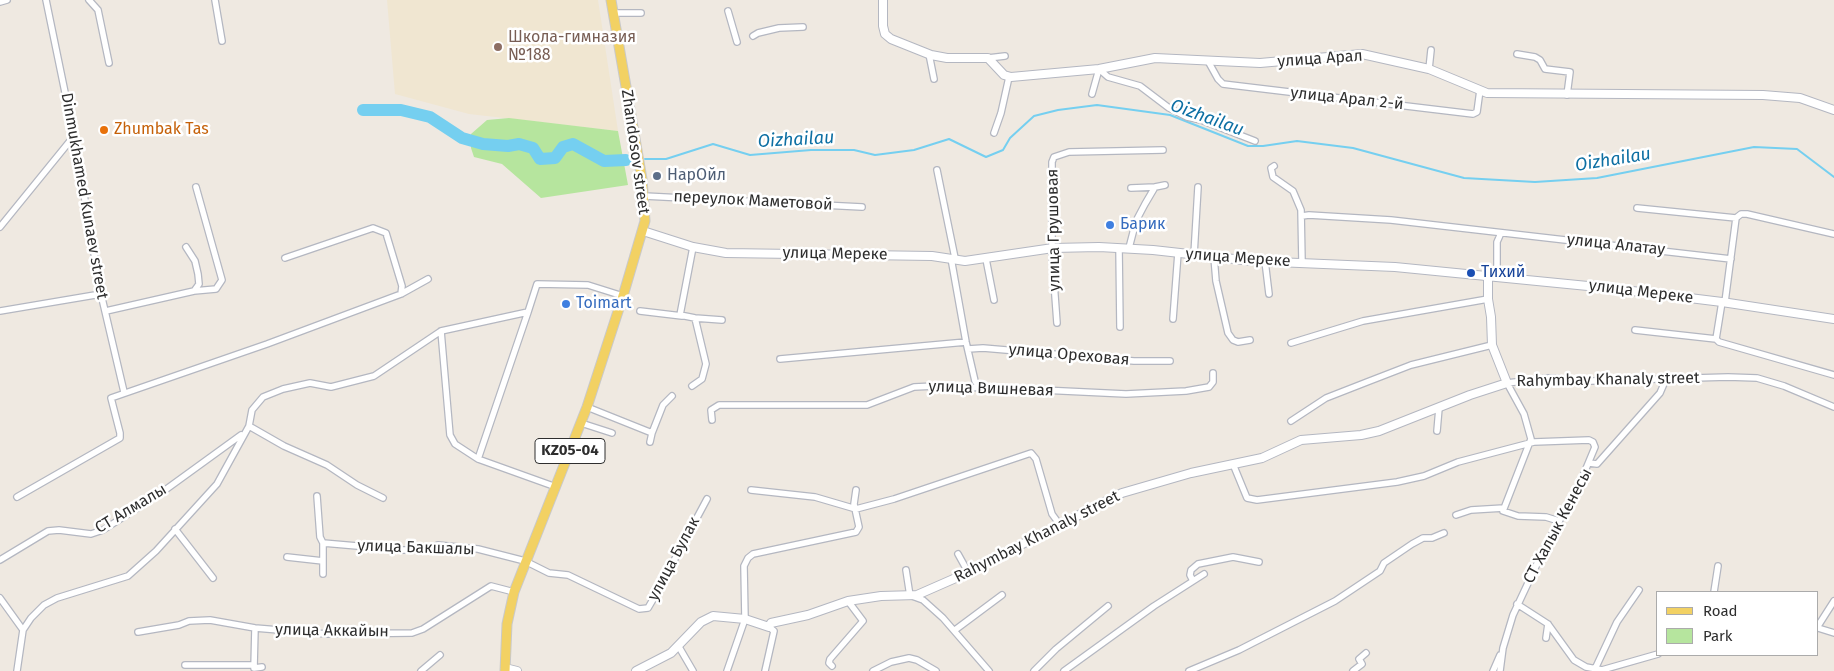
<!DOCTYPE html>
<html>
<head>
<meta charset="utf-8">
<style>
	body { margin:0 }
	#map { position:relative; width:1834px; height:671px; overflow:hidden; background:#efe9e1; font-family:"Fira Sans",sans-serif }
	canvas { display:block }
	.legend { position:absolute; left:1656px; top:591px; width:162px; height:65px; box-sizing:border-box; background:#fff; border:1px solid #ababab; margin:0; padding:6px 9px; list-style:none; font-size:15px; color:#2e2e2e }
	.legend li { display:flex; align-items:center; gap:10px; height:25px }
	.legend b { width:25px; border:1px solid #ababab }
</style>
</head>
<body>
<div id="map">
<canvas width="1834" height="671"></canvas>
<ul class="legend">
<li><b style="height:6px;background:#f2d163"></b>Road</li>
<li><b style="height:14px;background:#b6e59e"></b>Park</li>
</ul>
</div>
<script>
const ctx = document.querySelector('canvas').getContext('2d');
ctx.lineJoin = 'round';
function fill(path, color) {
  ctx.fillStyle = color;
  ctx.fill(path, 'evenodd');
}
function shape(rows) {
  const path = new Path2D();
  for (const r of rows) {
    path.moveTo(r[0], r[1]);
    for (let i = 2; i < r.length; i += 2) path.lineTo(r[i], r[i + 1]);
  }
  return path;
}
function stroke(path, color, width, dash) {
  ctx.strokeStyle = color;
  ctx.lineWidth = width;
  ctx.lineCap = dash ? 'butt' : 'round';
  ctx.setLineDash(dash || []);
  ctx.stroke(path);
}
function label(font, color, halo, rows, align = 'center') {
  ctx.font = font + ' "Fira Sans",sans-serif';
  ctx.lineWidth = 5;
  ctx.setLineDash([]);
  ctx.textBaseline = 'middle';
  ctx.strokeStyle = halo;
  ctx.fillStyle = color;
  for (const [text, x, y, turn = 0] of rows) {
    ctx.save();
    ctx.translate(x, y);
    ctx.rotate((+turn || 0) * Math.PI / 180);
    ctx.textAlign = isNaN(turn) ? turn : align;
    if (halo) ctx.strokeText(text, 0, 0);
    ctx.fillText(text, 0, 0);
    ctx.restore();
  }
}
fill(shape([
	[387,0,598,0,618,131,469,114,395,94]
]), '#f0e6d1');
fill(shape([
	[509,118,618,131,628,185,541,198,502,164,474,157,471,148,471,134,487,120]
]), '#b6e59e');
stroke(shape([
	[645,159,666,159,713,144,750,155,811,150,854,150,875,155,914,150,949,139,986,157,1003,150,1010,138,1034,116,1058,110,1097,105,1170,115,1248,146,1263,146,1297,141,1353,148,1464,178,1535,182,1597,178,1754,147,1797,149,1834,177]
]), '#75cff0', 2);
stroke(shape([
	[363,110,401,110,430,117,462,138,483,144,508,146,519,144,533,148,540,159,555,158,563,147,573,144,604,161,626,160]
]), '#75cff0', 12);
const minor = shape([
	[46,0,74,136,101,294,124,392],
	[89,0,98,10,109,63],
	[215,0,222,41],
	[0,2,7,0],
	[728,11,737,42],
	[613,13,641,13],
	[753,36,758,33,779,28,803,27],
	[929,54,934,79],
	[1517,54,1535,57,1540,60,1545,69,1570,72,1567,95],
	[988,58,1005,56],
	[1208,61,1218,79,1223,84,1231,85,1473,114,1477,112,1480,90],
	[1099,69,1108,77,1140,86,1169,108,1187,117,1201,120,1255,141],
	[1429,69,1431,50],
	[1092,94,1099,69],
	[994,133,1001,113,1009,77],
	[1274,166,1271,168,1273,177,1293,191,1301,210,1302,262],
	[937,170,955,258],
	[1131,188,1155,187],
	[644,196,862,207],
	[1637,208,1736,218],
	[1302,216,1309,215,1391,220,1731,259],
	[1736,218,1741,214,1747,214,1834,234],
	[0,227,74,136],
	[693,247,680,315,695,318,722,320],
	[1119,248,1120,327],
	[1129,248,1136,221,1145,204,1155,187,1165,185],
	[1194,255,1198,187],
	[1214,257,1216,281,1228,333,1233,340,1238,342,1250,340],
	[285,258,373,228,386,233,402,286,401,294],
	[951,258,966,342,975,381,979,387],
	[986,259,994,300],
	[1265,261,1269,294],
	[1497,278,1497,242,1501,233],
	[194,291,216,289,222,280,196,187],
	[1725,302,1736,218],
	[0,311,101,294],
	[106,311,194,291,199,284,198,274,195,261,186,247],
	[640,311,682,316],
	[528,312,478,459,556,487],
	[1173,319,1178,253],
	[1057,323,1052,255,1052,162,1054,157,1069,152,1163,150],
	[1635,330,1716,339,1719,342,1834,375],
	[441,331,450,435,455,444,478,459],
	[1716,339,1722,302],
	[1291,343,1363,321,1488,299],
	[968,349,983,348,1134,361,1170,361],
	[780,359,966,342],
	[692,386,702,379,706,364,695,318],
	[587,407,652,433,663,405,672,396],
	[712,420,711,410,719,405,867,405,914,387,935,386,958,390,979,387,1126,394,1186,391,1209,387,1213,382,1213,373],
	[1291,421,1326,398,1367,382,1411,365,1492,345],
	[581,423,612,433],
	[249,426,284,446,327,465,357,485,383,498],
	[1437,431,1439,408],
	[650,442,652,433],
	[1589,463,1597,464,1660,393,1666,379],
	[1233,464,1247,498,1257,500,1397,482,1424,476,1458,462,1534,442,1589,440,1593,442,1595,447,1580,483,1544,549,1513,615,1503,648,1500,671],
	[751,490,815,497,856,509,894,499,1031,453,1036,459,1052,514,1060,525],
	[317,496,320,537,323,543,403,550,427,550,438,545,478,549,525,561,549,573,568,575,639,609,648,608,655,596,707,499],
	[17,497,120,438,120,433,111,398,267,344,401,294,428,279],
	[1456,515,1471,510,1504,508],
	[1559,521,1546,517,1518,516,1503,511,1531,439,1524,414,1507,383,1549,378,1591,381,1728,377,1757,378,1784,386,1834,407],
	[175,529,213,578],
	[958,554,968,572],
	[287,557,323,561],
	[0,560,48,531,59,530,91,534,103,530,161,493,241,435],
	[906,570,910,596],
	[323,574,323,543],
	[1193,581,1190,575,1191,570,1198,564,1233,557,1259,562],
	[1714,592,1718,566],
	[912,596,923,600,943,618,989,671],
	[0,598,23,630,17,671],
	[1517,604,1548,624,1574,660,1586,667,1602,670,1658,654],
	[1818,626,1834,601],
	[255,628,254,668,262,667],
	[1818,628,1834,633],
	[23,630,31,618,44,605,57,598,128,576,156,551,217,484,249,426,252,410,263,397,283,389,310,383,331,387,374,376,441,331,528,312,537,284,588,285,623,296],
	[955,630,1002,595],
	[138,632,179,625,189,621,210,620,255,628,327,634,412,633,423,629,491,586,514,592],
	[1546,638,1548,624],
	[679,647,693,671],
	[185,665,254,665],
	[832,666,829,663,830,659,863,621,848,601],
	[1595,669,1617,622,1639,590],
	[421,671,440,655],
	[727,671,745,619,744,566,748,558,753,554,856,532,859,527,854,504,856,490],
	[765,671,774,631,769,627],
	[873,671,891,662,909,658,917,660,936,671],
	[1034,671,1056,649,1108,606],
	[1064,671,1154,606,1204,574],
	[1189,671,1239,650,1335,601,1380,571,1384,563,1412,544,1423,538,1432,538,1444,533],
	[1353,671,1362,664,1359,659,1366,653],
	[1493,671,1500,655]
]);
const tertiary = shape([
	[883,0,883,26,885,34,891,39,931,55,947,58,988,58,1004,75,1011,77,1099,69,1155,58,1260,63,1362,54,1429,69,1487,93,1763,95,1800,98,1834,110],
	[643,231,693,247,726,253,932,256,965,261,1053,248,1099,247,1153,250,1252,261,1395,267,1608,288,1722,302,1834,319],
	[505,668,517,671],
	[636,671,671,653,701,622,713,616,745,619,769,627,771,623,808,615,848,601,881,596,917,595,958,577,1122,493,1191,473,1262,458,1301,440,1361,435,1379,431,1470,395,1507,383,1492,345,1491,317,1488,299,1488,277]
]);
const primary = shape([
	[505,671,507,624,514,592,587,407,623,296,645,221,642,179,611,0]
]);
stroke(minor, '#b4b7c1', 8);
stroke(tertiary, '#b4b7c1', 10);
stroke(primary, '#c9c9c9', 11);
stroke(minor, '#fff', 5.5);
stroke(tertiary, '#fff', 8);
stroke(primary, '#f2d163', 9);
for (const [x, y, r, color] of [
	[498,47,5,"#8d6e63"],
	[104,130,5,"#e8710a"],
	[657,176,5,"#5c6f8a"],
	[1110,225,5,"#3f7fe0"],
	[1471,273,5,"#1a4fb4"],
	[566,304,5,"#3f7fe0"]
]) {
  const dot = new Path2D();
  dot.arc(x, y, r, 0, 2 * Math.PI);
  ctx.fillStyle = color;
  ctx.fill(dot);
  stroke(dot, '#fff', 2);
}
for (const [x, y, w] of [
	[570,451,70]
]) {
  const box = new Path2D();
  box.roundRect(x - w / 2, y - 12.5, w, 25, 4);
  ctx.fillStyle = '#fff';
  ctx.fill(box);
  stroke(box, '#2e2e2e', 1);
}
label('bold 15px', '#2e2e2e', null, [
	["KZ05-04",570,451]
]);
label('16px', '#785e54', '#fff', [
	["Школа-гимназия",508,38],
	["№188",508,56]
], 'left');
label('16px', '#2e2e2e', '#fff', [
	["улица Арал",1320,59,-4],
	["улица Арал 2-й",1347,99,6],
	["Zhandosov street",635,152,82],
	["Dinmukhamed Kunaev street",84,196,80],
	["переулок Маметовой",753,201,3],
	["улица Грушовая",1054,230,-91],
	["улица Алатау",1616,245,6],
	["улица Мереке",835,254,1],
	["улица Мереке",1238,258,4],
	["улица Мереке",1641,292,7],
	["улица Ореховая",1069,355,5],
	["Rahymbay Khanaly street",1608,380,-1],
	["улица Вишневая",991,389,2],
	["СТ Алмалы",131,509,-31],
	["СТ Халык Кенесы",1558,526,-62],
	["Rahymbay Khanaly street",1037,537,-27],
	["улица Бакшалы",416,548,2],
	["улица Булак",674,559,-62],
	["улица Аккайын",332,631,1]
]);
label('16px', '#c56008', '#fff', [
	["Zhumbak Tas",114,130]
], 'left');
label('16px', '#4e5e75', '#fff', [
	["НарОйл",667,176]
], 'left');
label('16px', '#366cbe', '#fff', [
	["Барик",1120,225],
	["Toimart",576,304]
], 'left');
label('16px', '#164399', '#fff', [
	["Тихий",1481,273]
], 'left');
label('italic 18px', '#0d6fa3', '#fff', [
	["Oizhailau",1207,118,20],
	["Oizhailau",796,140,-3],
	["Oizhailau",1613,160,-9]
]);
</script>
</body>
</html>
